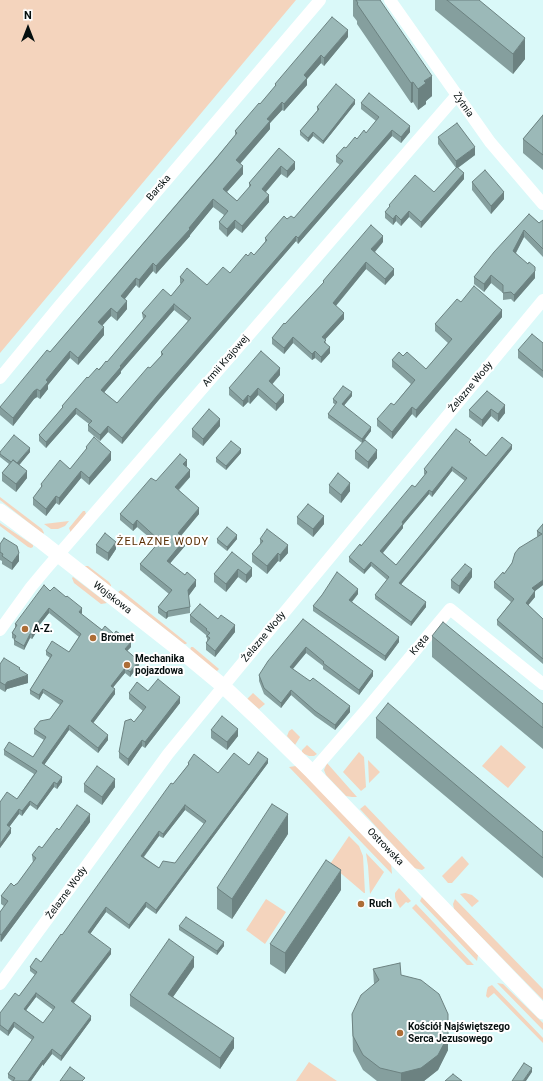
<!DOCTYPE html>
<html>
<head>
<meta charset="utf-8">
<style>
	body { margin:0 }
	#map { position:relative; width:543px; height:1081px; overflow:hidden; background:#daf9f9; font-family:Roboto,sans-serif }
	canvas { display:block }
	.north { position:absolute; left:8px; top:8px; width:40px; height:40px; -webkit-text-stroke:3px #fff; paint-order:stroke; rotate:0deg; font-size:11px; font-weight:700; line-height:16px; text-align:center; color:#050f0f }
	.north::after { content:''; display:block; margin:auto; width:14px; height:18px; background:#050f0f; clip-path:polygon(50% 0,100% 100%,50% 72%,0 100%) }
</style>
</head>
<body>
<div id="map">
<canvas width="543" height="1081"></canvas>
<div class="north">N</div>
</div>
<script>
const ctx = document.querySelector('canvas').getContext('2d');
ctx.lineJoin = 'round';
function fill(path, color) {
  ctx.fillStyle = color;
  ctx.fill(path, 'evenodd');
}
function shape(rows) {
  const path = new Path2D();
  for (const r of rows) {
    path.moveTo(r[0], r[1]);
    for (let i = 2; i < r.length; i += 2) path.lineTo(r[i], r[i + 1]);
  }
  return path;
}
function stroke(path, color, width, dash) {
  ctx.strokeStyle = color;
  ctx.lineWidth = width;
  ctx.lineCap = dash ? 'butt' : 'round';
  ctx.setLineDash(dash || []);
  ctx.stroke(path);
}
function label(font, color, halo, rows, align = 'center') {
  ctx.font = font + ' Roboto,sans-serif';
  ctx.lineWidth = 4;
  ctx.setLineDash([]);
  ctx.textBaseline = 'middle';
  ctx.strokeStyle = halo;
  ctx.fillStyle = color;
  for (const [text, x, y, turn = 0] of rows) {
    ctx.save();
    ctx.translate(x, y);
    ctx.rotate((+turn || 0) * Math.PI / 180);
    ctx.textAlign = isNaN(turn) ? turn : align;
    if (halo) ctx.strokeText(text, 0, 0);
    ctx.fillText(text, 0, 0);
    ctx.restore();
  }
}
fill(shape([
	[0,0,296,0,0,353],
	[0,497,42,529,44,533,43,534,0,500],
	[83,511,85,511,86,514,71,533,69,528],
	[69,521,65,526,58,529,51,529,44,524],
	[0,523,33,545,33,547,31,548,28,547,0,526],
	[84,566,88,566,109,582,111,585,111,587],
	[73,577,107,603,101,604,74,583,72,578],
	[121,590,187,643,186,644,184,644,118,592],
	[191,647,193,647,219,669,217,671,213,669,190,650],
	[253,693,265,704,259,709,247,699],
	[292,729,300,737,295,745,287,736,289,731],
	[307,745,317,754,314,756,309,756,302,753,302,750],
	[501,745,526,767,508,788,482,766],
	[359,752,364,757,366,787,361,791,343,772],
	[368,760,380,772,369,783],
	[327,763,357,797,352,797,346,796,326,775,324,770],
	[296,766,391,863,392,874,289,767],
	[365,805,425,868,422,870,414,868,360,809],
	[349,836,359,846,363,856,365,893,364,893,330,864],
	[366,853,384,872,370,894,368,866],
	[462,856,469,864,452,883,448,883,442,876],
	[399,888,411,901,408,903,406,902,400,908,396,901,395,897,395,893],
	[465,893,472,895,479,901,472,907,460,894],
	[422,897,424,897,478,955,477,961,420,901],
	[266,899,286,912,265,944,246,930],
	[455,899,543,989,543,1000,454,909,453,904],
	[416,904,471,962,474,965,467,965,412,908],
	[497,983,503,984,543,1023,543,1030],
	[492,985,543,1038,543,1043,494,993,488,998,486,996,487,990,488,987],
	[309,1062,331,1077,337,1081,296,1081]
]), '#f4d4bd');
stroke(shape([
	[390,0,490,142,543,204],
	[0,378,60,305,320,0],
	[0,630,31,587,46,569,457,95],
	[312,772,365,711,450,609,543,684],
	[0,984,168,754,235,672,543,300]
]), '#fff', 12);
stroke(shape([
	[0,511,42,542,182,652,223,686,257,718,312,772,543,1012]
]), '#fff', 15);
fill(shape([
	[353,0,380,0,432,96,426,101,426,104,418,110,413,102,411,103,357,24,357,21,353,16],
	[435,0,479,0,525,59,513,74,435,10],
	[348,37,324,66,321,63,307,79,307,85,284,111,282,110,270,123,270,129,240,164,243,174,227,192,237,201,249,188,249,183,279,148,295,169,287,178,281,174,266,192,269,202,242,233,235,228,227,237,219,229,219,222,224,215,213,207,190,235,190,236,156,274,153,271,139,288,136,285,124,299,127,309,117,321,111,316,102,326,104,335,78,365,70,358,48,385,48,389,40,399,37,397,34,399,13,426,0,415,0,407,50,352,232,139,235,136,235,131,260,104,275,87,275,84],
	[361,103,410,132,401,143,392,136,298,244,296,241,157,402,122,444,108,432,100,441,88,431,88,425,89,424,76,414,46,448,39,441,39,435,62,408,62,406,88,378,107,362,143,319,142,313,171,296,181,284,180,283,180,277,207,285,230,273,248,256,254,255,265,242,265,238,287,219,294,218,340,165,336,162,336,156,357,139,366,133,376,121,361,109],
	[174,310,188,321,161,352,161,356,117,403,104,392,121,373,121,371],
	[355,104,323,144,313,136,308,142,300,135,300,131,317,111,317,107],
	[543,115,543,170,523,153,523,139],
	[438,137,475,155,458,168,464,179,421,228,409,217,401,226,396,221,393,225,385,218,385,212,389,207,389,205,434,192,456,168,438,144],
	[472,182,504,199,491,214,472,190],
	[529,214,539,223,543,220,543,257,524,237,516,253,535,278,514,302,511,299,503,300,503,293,491,283,484,292,474,284,474,277],
	[383,242,375,252,394,275,385,285,366,269,336,306,344,319,325,339,326,343,330,353,321,363,315,358,312,360,293,343,284,354,272,344,272,338,323,283,323,281],
	[461,302,502,317,416,418,412,414,392,439,377,426,377,419,394,405,411,384,392,367,392,360,403,356,426,369,448,343,435,331,435,324],
	[543,343,543,378,518,358,518,350],
	[280,375,272,384,284,402,276,411,258,395,250,404,248,402,243,407,229,395,229,388],
	[487,391,505,413,498,422,491,416,482,427,469,417,469,410],
	[352,396,344,405,371,431,362,443,328,418,328,414,336,405,333,403,333,399],
	[220,426,203,446,192,437,192,429],
	[471,443,486,456,512,449,401,584,426,607,411,626,375,599,375,595,387,580,371,566,364,574,349,562,349,557,361,546,415,487,425,475,424,474,424,469],
	[452,471,465,481,396,565,383,553,403,528,403,525,429,494,432,497],
	[86,447,111,460,89,485,81,478,59,505,56,503,46,516,33,505,33,498,41,488,41,484,70,469,86,450],
	[355,451,377,458,368,469,355,459],
	[0,452,30,452,19,465,27,478,16,492,2,481,2,473,9,464,0,457],
	[241,453,226,470,216,462,216,458],
	[187,466,186,467,190,477,179,490,199,514,181,536,185,546,170,563,196,586,188,596,190,607,190,613,168,617,166,619,158,613,158,607,169,594,140,570,140,564,157,544,137,527,133,531,120,520,120,514,156,481],
	[329,485,350,491,341,503,329,493],
	[297,517,324,524,313,537,297,524],
	[543,524,543,585,535,591,535,597,528,605,543,619,543,664,497,625,497,620,511,602,494,588,494,582,504,574,512,563,538,537,537,536,537,531],
	[217,539,237,539,227,551,217,543],
	[260,539,288,553,280,562,278,561,267,574,252,562,252,554,260,544],
	[0,544,19,561,12,570,2,564,2,561,0,560],
	[96,545,116,549,108,561,96,553],
	[232,552,252,576,246,583,238,577,226,592,214,582,214,574],
	[472,577,459,594,451,588,451,580],
	[50,591,82,613,81,614,102,630,131,647,127,651,139,665,130,677,125,673,113,687,115,694,93,723,108,740,98,753,69,730,44,765,62,782,57,789,54,787,37,810,30,805,22,816,19,814,9,827,11,833,0,848,0,802,17,799,34,774,4,755,4,750,33,757,44,740,34,734,34,729,50,719,60,705,43,693,39,700,30,694,30,690,50,658,46,655,46,651,69,652,79,637,49,613,37,628,37,631,32,639,30,638,24,650,14,645,14,639,12,638,12,633,15,628,15,624],
	[358,594,352,602,399,642,385,661,313,611,313,606],
	[190,615,218,619,235,632,215,657,206,650,206,643,207,641,207,638,206,637,206,635,190,622],
	[303,619,373,676,359,695,323,669,323,666,306,653,293,669,350,712,335,730,315,716,291,695,281,708,264,694,259,681,259,675],
	[432,636,543,704,543,749,432,657],
	[0,664,20,670,28,683,7,689,5,692,0,689],
	[148,691,180,703,145,748,142,746,128,766,119,758,119,752,134,722,143,711,129,699,129,693],
	[376,718,543,832,543,878,376,738],
	[211,730,238,736,227,750,211,738],
	[188,763,218,773,249,765,268,763,156,914,146,907,129,929,106,912,90,934,111,954,74,1003,91,1020,61,1061,52,1054,43,1066,43,1064,31,1081,12,1081,8,1078,8,1074,32,1040,14,1027,8,1036,0,1030,0,1013,19,996,35,975,30,971,30,967,41,962,62,935,173,784,188,765],
	[185,810,204,824,175,863,159,868,144,857,159,836,163,838],
	[36,997,53,1010,43,1023,26,1010],
	[84,784,115,787,102,805,84,792],
	[90,822,1,942,0,941,0,912,4,906,1,904,1,896,17,884,33,863,32,855,42,848,59,830],
	[288,834,232,919,217,909,217,888],
	[341,890,285,974,270,964,270,944],
	[179,926,224,946,217,955,179,930],
	[194,967,173,997,234,1048,220,1069,130,1006,130,995],
	[373,969,401,975,448,1050,438,1070,424,1081,377,1081,363,1070,353,1051,352,1014,374,984]
]), '#859f9e');
fill(shape([
	[348,30,348,37,324,66,324,58],
	[525,38,525,59,513,74,513,54],
	[321,55,321,63,307,79,307,85,284,111,284,104,304,75],
	[432,76,432,96,426,101,426,104,418,110,418,89,424,81],
	[413,82,413,102,411,103,411,83],
	[355,100,355,104,323,144,323,141],
	[282,102,282,110,270,123,270,129,236,168,236,160,267,119],
	[410,126,410,132,401,143,401,137],
	[392,130,392,136,298,244,298,238],
	[313,132,313,136,308,142,308,138],
	[475,147,475,155,456,169,456,161],
	[295,162,295,169,287,178,287,171],
	[243,166,243,174,223,196,223,189],
	[281,166,281,174,262,196,262,189],
	[464,173,464,179,421,228,421,222],
	[504,192,504,199,491,214,491,206],
	[269,195,269,202,242,233,242,226],
	[213,199,213,207,190,235,190,236,156,274,156,266],
	[409,211,409,217,401,226,401,220],
	[396,215,396,221,393,225,393,219],
	[235,220,235,228,227,237,227,229],
	[524,230,524,237,513,258,513,251],
	[296,236,296,241,157,402,122,444,122,438,157,396],
	[383,236,383,242,371,256,371,249],
	[366,262,366,269,333,309,333,303],
	[153,263,153,271,139,288,139,280],
	[394,269,394,275,385,285,385,279],
	[535,271,535,278,514,302,514,295],
	[491,275,491,283,484,292,484,284],
	[136,278,136,285,121,304,121,296],
	[127,301,127,309,117,321,117,313],
	[174,304,174,310,121,371,121,373,101,396,101,390,120,366],
	[111,308,111,316,98,330,98,322],
	[502,310,502,317,416,418,416,410],
	[344,313,344,319,322,343,322,337],
	[104,327,104,335,78,365,78,358],
	[293,337,293,343,284,354,284,348],
	[330,347,330,353,321,363,321,357],
	[70,351,70,358,48,385,48,389,40,399,40,391,46,380],
	[315,351,315,358,312,360,312,354],
	[280,368,280,375,269,388,269,381],
	[258,388,258,395,250,404,250,397],
	[37,389,37,397,34,399,13,426,13,418,34,391],
	[352,392,352,396,342,408,342,404],
	[248,395,248,402,243,407,243,401],
	[284,395,284,402,276,411,276,404],
	[505,405,505,413,498,422,498,414],
	[412,407,412,414,392,439,392,432],
	[76,408,76,414,46,448,46,442],
	[491,409,491,416,482,427,482,420],
	[220,419,220,426,203,446,203,439],
	[108,426,108,432,100,441,100,435],
	[371,427,371,431,362,443,362,439],
	[512,445,512,449,399,587,399,583],
	[30,448,30,452,16,469,16,465],
	[241,449,241,453,226,470,226,466],
	[377,450,377,458,368,469,368,462],
	[111,452,111,460,89,485,89,478],
	[187,460,187,466,183,471,183,464],
	[452,467,452,471,432,497,432,492],
	[190,470,190,477,175,493,175,487],
	[27,471,27,478,16,492,16,484],
	[81,471,81,478,59,505,59,498],
	[350,483,350,491,341,503,341,495],
	[429,490,429,494,403,525,403,528,380,556,380,551,402,522],
	[56,496,56,503,46,516,46,509],
	[199,508,199,514,178,539,178,533],
	[324,516,324,524,313,537,313,529],
	[137,520,137,527,133,531,133,525],
	[237,535,237,539,227,551,227,547],
	[185,539,185,546,167,567,167,561],
	[116,542,116,549,108,561,108,553],
	[288,545,288,553,280,562,280,555],
	[19,553,19,561,12,570,12,563],
	[278,553,278,561,267,574,267,566],
	[371,562,371,566,364,574,364,570],
	[252,568,252,576,246,583,246,575],
	[238,569,238,577,226,592,226,584],
	[472,569,472,577,459,594,459,586],
	[196,580,196,586,188,597,188,590],
	[543,580,543,585,535,591,535,597,526,608,526,603,532,588],
	[358,589,358,594,349,605,349,600],
	[426,602,426,607,411,626,411,622],
	[49,608,49,613,37,628,37,631,32,639,32,634,35,626],
	[82,608,82,613,79,617,79,612],
	[168,611,168,617,166,619,166,613],
	[235,625,235,632,215,657,215,651],
	[30,634,30,638,24,650,24,646],
	[399,637,399,642,385,661,385,656],
	[131,642,131,647,125,653,125,649],
	[306,647,306,653,290,672,290,667],
	[139,661,139,665,130,677,130,672],
	[125,668,125,673,111,690,111,686],
	[373,671,373,676,359,695,359,690],
	[28,675,28,683,7,689,5,692,5,685,7,682],
	[43,689,43,693,39,700,39,695],
	[115,689,115,694,91,726,91,721],
	[291,690,291,695,281,708,281,703],
	[180,697,180,703,145,748,145,742],
	[350,706,350,712,335,730,335,725],
	[69,725,69,730,42,768,42,763],
	[238,729,238,736,227,750,227,742],
	[108,735,108,740,98,753,98,748],
	[142,740,142,746,128,766,128,759],
	[268,759,268,763,156,914,156,910],
	[62,777,62,782,57,789,57,784],
	[115,779,115,787,102,805,102,797],
	[54,782,54,787,37,810,37,806],
	[30,801,30,805,22,816,22,811],
	[185,805,185,810,163,838,163,834],
	[19,809,19,814,7,830,7,825],
	[90,814,90,822,1,942,1,935],
	[288,814,288,834,232,919,232,899],
	[11,828,11,833,0,848,0,844],
	[159,831,159,836,141,860,141,856],
	[341,870,341,890,285,974,285,953],
	[146,902,146,907,129,929,129,925],
	[106,907,106,912,88,937,88,932],
	[224,942,224,946,217,955,217,951],
	[111,949,111,954,71,1006,71,1001],
	[194,957,194,967,168,1004,168,994],
	[36,993,36,997,24,1013,24,1009],
	[448,1014,448,1050,438,1070,424,1081,401,1081,401,1073],
	[91,1016,91,1020,61,1061,61,1056],
	[14,1022,14,1027,8,1036,8,1031],
	[234,1038,234,1048,220,1069,220,1058],
	[52,1049,52,1054,43,1066,43,1061],
	[43,1060,43,1064,31,1081,28,1081],
	[532,1068,532,1072,526,1081,523,1081]
]), '#6c8281');
const building = shape([
	[356,0,380,0,432,76,424,81,426,83,418,89,413,82,411,83,357,4,358,3,356,0],
	[447,0,479,0,525,38,513,54,447,0],
	[332,17,348,30,324,58,321,55,304,75,307,78,284,104,282,102,267,119,270,121,236,160,243,166,223,189,237,201,251,185,249,183,279,148,295,162,287,171,281,166,262,189,269,195,242,226,235,220,227,229,219,222,228,211,213,199,189,228,190,229,156,266,153,263,139,280,136,278,121,296,127,301,117,313,111,308,98,322,104,327,78,358,70,351,46,380,48,382,40,391,37,389,34,391,13,418,0,407,47,350,50,352,214,161,232,139,237,133,235,131,259,103,260,104,276,85,275,84,332,17],
	[336,84,355,100,323,141,313,132,308,138,300,131,319,109,317,107,336,84],
	[369,93,410,126,401,137,392,130,298,238,296,236,157,396,122,438,108,426,100,435,88,425,92,421,76,408,46,442,39,435,63,407,62,406,87,377,88,378,97,368,99,370,106,361,107,362,146,316,142,313,163,289,171,296,184,280,180,277,187,268,207,285,223,267,230,273,246,254,248,256,251,252,254,255,267,240,265,238,284,216,287,219,291,216,294,218,343,161,336,156,344,147,346,148,355,137,357,139,364,130,366,133,379,117,361,103,369,93],
	[174,304,191,318,161,352,163,354,150,368,148,367,117,403,101,390,121,367,120,366,174,304],
	[543,115,543,155,523,139,543,115],
	[457,123,475,147,456,161,438,137,457,123],
	[457,167,464,173,421,222,409,211,401,220,396,215,393,219,385,212,390,206,389,205,415,175,434,192,457,167],
	[485,170,504,192,491,206,472,182,485,170],
	[529,214,539,223,543,220,543,249,524,230,513,251,528,264,529,262,535,267,535,271,514,295,511,292,503,293,503,285,491,275,484,284,474,277,494,252,529,214],
	[371,225,383,236,371,249,394,269,385,279,366,262,333,303,344,313,322,337,326,340,324,342,330,347,321,357,315,351,312,354,293,337,284,348,272,338,284,323,285,324,324,282,323,281,371,225],
	[474,286,502,310,416,410,412,407,392,432,377,419,391,403,394,405,415,380,392,360,399,352,403,356,407,352,426,369,452,339,435,324,457,299,461,302,474,286],
	[532,334,543,343,543,371,518,350,532,334],
	[261,351,280,368,269,381,284,395,276,404,258,388,250,397,248,395,243,401,229,388,261,351],
	[343,386,352,392,342,404,371,427,362,439,328,414,337,402,333,399,343,386],
	[487,391,505,405,498,414,491,409,482,420,469,410,487,391],
	[209,409,220,419,203,439,192,429,209,409],
	[456,429,471,440,469,442,486,456,502,437,512,445,399,583,426,602,411,622,375,595,389,577,371,562,364,570,349,557,360,544,361,546,412,485,415,487,427,472,424,469,456,429],
	[452,467,467,478,396,565,380,551,403,524,402,522,429,490,432,492,452,467],
	[14,435,30,448,17,463,13,460,11,462,0,454,0,452,14,435],
	[94,437,111,452,89,478,81,471,59,498,56,496,46,509,33,498,42,486,41,484,60,460,70,469,87,448,86,447,94,437],
	[365,440,377,450,368,462,355,451,365,440],
	[231,441,241,449,226,466,216,458,231,441],
	[180,454,187,460,183,464,190,470,175,487,199,508,178,533,185,539,167,561,185,575,187,572,196,580,188,590,190,607,168,611,166,613,158,607,172,590,140,564,160,541,137,520,133,525,120,514,151,478,156,481,180,454],
	[13,460,27,471,16,484,2,473,13,460],
	[338,473,350,483,341,495,329,485,338,473],
	[308,504,324,516,313,529,297,517,308,504],
	[543,524,543,580,532,588,535,591,526,603,543,619,543,659,497,620,514,599,494,582,503,572,504,574,512,563,515,553,519,548,542,534,537,531,543,524],
	[227,527,237,535,227,547,217,539,227,527],
	[267,529,288,545,280,555,278,553,267,566,252,554,263,541,260,539,267,529],
	[105,533,116,542,108,553,96,545,105,533],
	[4,538,17,546,19,553,12,563,2,556,3,554,0,552,0,544,4,538],
	[232,552,252,568,246,575,238,569,226,584,214,574,232,552],
	[465,564,472,569,459,586,451,580,465,564],
	[337,572,358,589,349,600,399,637,385,656,313,606,322,595,337,572],
	[44,585,50,591,54,587,66,597,67,596,82,608,79,612,102,630,105,626,114,634,116,631,131,642,125,649,139,661,130,672,125,668,111,686,115,689,91,721,108,735,98,748,69,725,42,763,62,777,57,784,54,782,37,806,30,801,22,811,19,809,7,825,11,828,0,844,0,802,7,792,17,799,37,771,4,750,9,742,33,757,46,737,34,729,40,721,50,719,63,701,43,689,39,695,30,690,52,655,46,651,52,641,69,652,81,634,49,608,35,626,37,626,32,634,30,634,24,646,14,640,16,636,12,633,17,625,15,624,44,585],
	[200,604,218,619,221,615,235,625,215,651,206,643,210,638,207,636,210,633,206,630,207,629,190,615,200,604],
	[303,619,373,671,359,690,323,663,324,662,306,647,290,667,310,681,313,678,350,706,335,725,315,711,291,690,281,703,264,688,259,675,268,661,303,619],
	[443,622,543,704,543,728,432,636,443,622],
	[4,658,20,668,19,669,28,675,7,682,5,685,0,682,0,664,4,658],
	[158,679,180,697,145,742,142,740,128,759,119,752,125,721,131,719,134,722,146,707,129,693,137,682,148,691,158,679],
	[388,703,543,832,543,858,376,718,388,703],
	[222,716,238,729,227,742,211,730,222,716],
	[258,752,268,759,156,910,146,902,129,925,106,907,88,932,111,949,71,1001,91,1016,61,1056,52,1049,43,1061,43,1060,28,1081,13,1081,15,1078,8,1074,34,1037,14,1022,8,1031,0,1025,0,1013,15,993,19,996,37,972,30,967,36,958,41,962,61,934,62,935,171,783,173,784,189,764,188,763,194,754,218,773,234,753,249,765,258,752],
	[185,805,206,821,175,863,163,861,159,868,141,856,159,831,163,834,185,805],
	[36,993,55,1007,43,1023,24,1009,36,993],
	[97,766,115,779,102,797,84,784,97,766],
	[272,804,288,814,232,899,217,888,272,804],
	[77,805,90,814,1,935,0,934,0,912,8,901,1,896,11,883,14,886,16,884,17,884,36,858,32,855,39,846,42,848,57,828,59,830,77,805],
	[326,860,341,870,285,953,270,944,326,860],
	[186,917,224,942,217,951,179,926,186,917],
	[169,939,194,957,168,994,234,1038,220,1058,130,995,169,939],
	[400,963,401,975,421,980,439,994,448,1014,448,1036,438,1055,421,1068,401,1073,380,1068,363,1055,353,1036,352,1014,361,995,379,980,373,969,400,963],
	[524,1063,532,1068,523,1081,512,1081,524,1063],
	[70,1067,85,1078,82,1081,60,1081,70,1067],
	[453,1074,462,1081,445,1081,453,1074]
]);
fill(building, '#9bb9b8');
stroke(building, '#6c8281', 1);
for (const [x, y, r, color] of [
	[25,629,4,"#ad6d36"],
	[93,638,4,"#ad6d36"],
	[127,665,4,"#ad6d36"],
	[361,904,4,"#ad6d36"],
	[400,1033,4,"#ad6d36"]
]) {
  const dot = new Path2D();
  dot.arc(x, y, r, 0, 2 * Math.PI);
  ctx.fillStyle = color;
  ctx.fill(dot);
  stroke(dot, '#fff', 1.5);
}
label('10px', '#050f0f', '#fff', [
	["Żytnia",463,105,55],
	["Barska",159,188,-49],
	["Armii Krajowej",226,361,-49],
	["Żelazne Wody",471,387,-50],
	["Wojskowa",112,598,38],
	["Żelazne Wody",264,637,-50],
	["Kręta",420,645,-50],
	["Ostrowska",385,847,46],
	["Żelazne Wody",67,893,-54]
]);
label('bold 10px', '#050f0f', '#fff', [
	["A-Z.",33,629],
	["Bromet",101,638],
	["Mechanika",135,659],
	["pojazdowa",135,671],
	["Ruch",369,904],
	["Kościół Najświętszego",408,1027],
	["Serca Jezusowego",408,1039]
], 'left');
ctx.letterSpacing = '1px';
label('11px', '#592f04', '#fff', [
	["ŻELAZNE WODY",163,542]
]);
ctx.letterSpacing = '0px';
</script>
</body>
</html>
